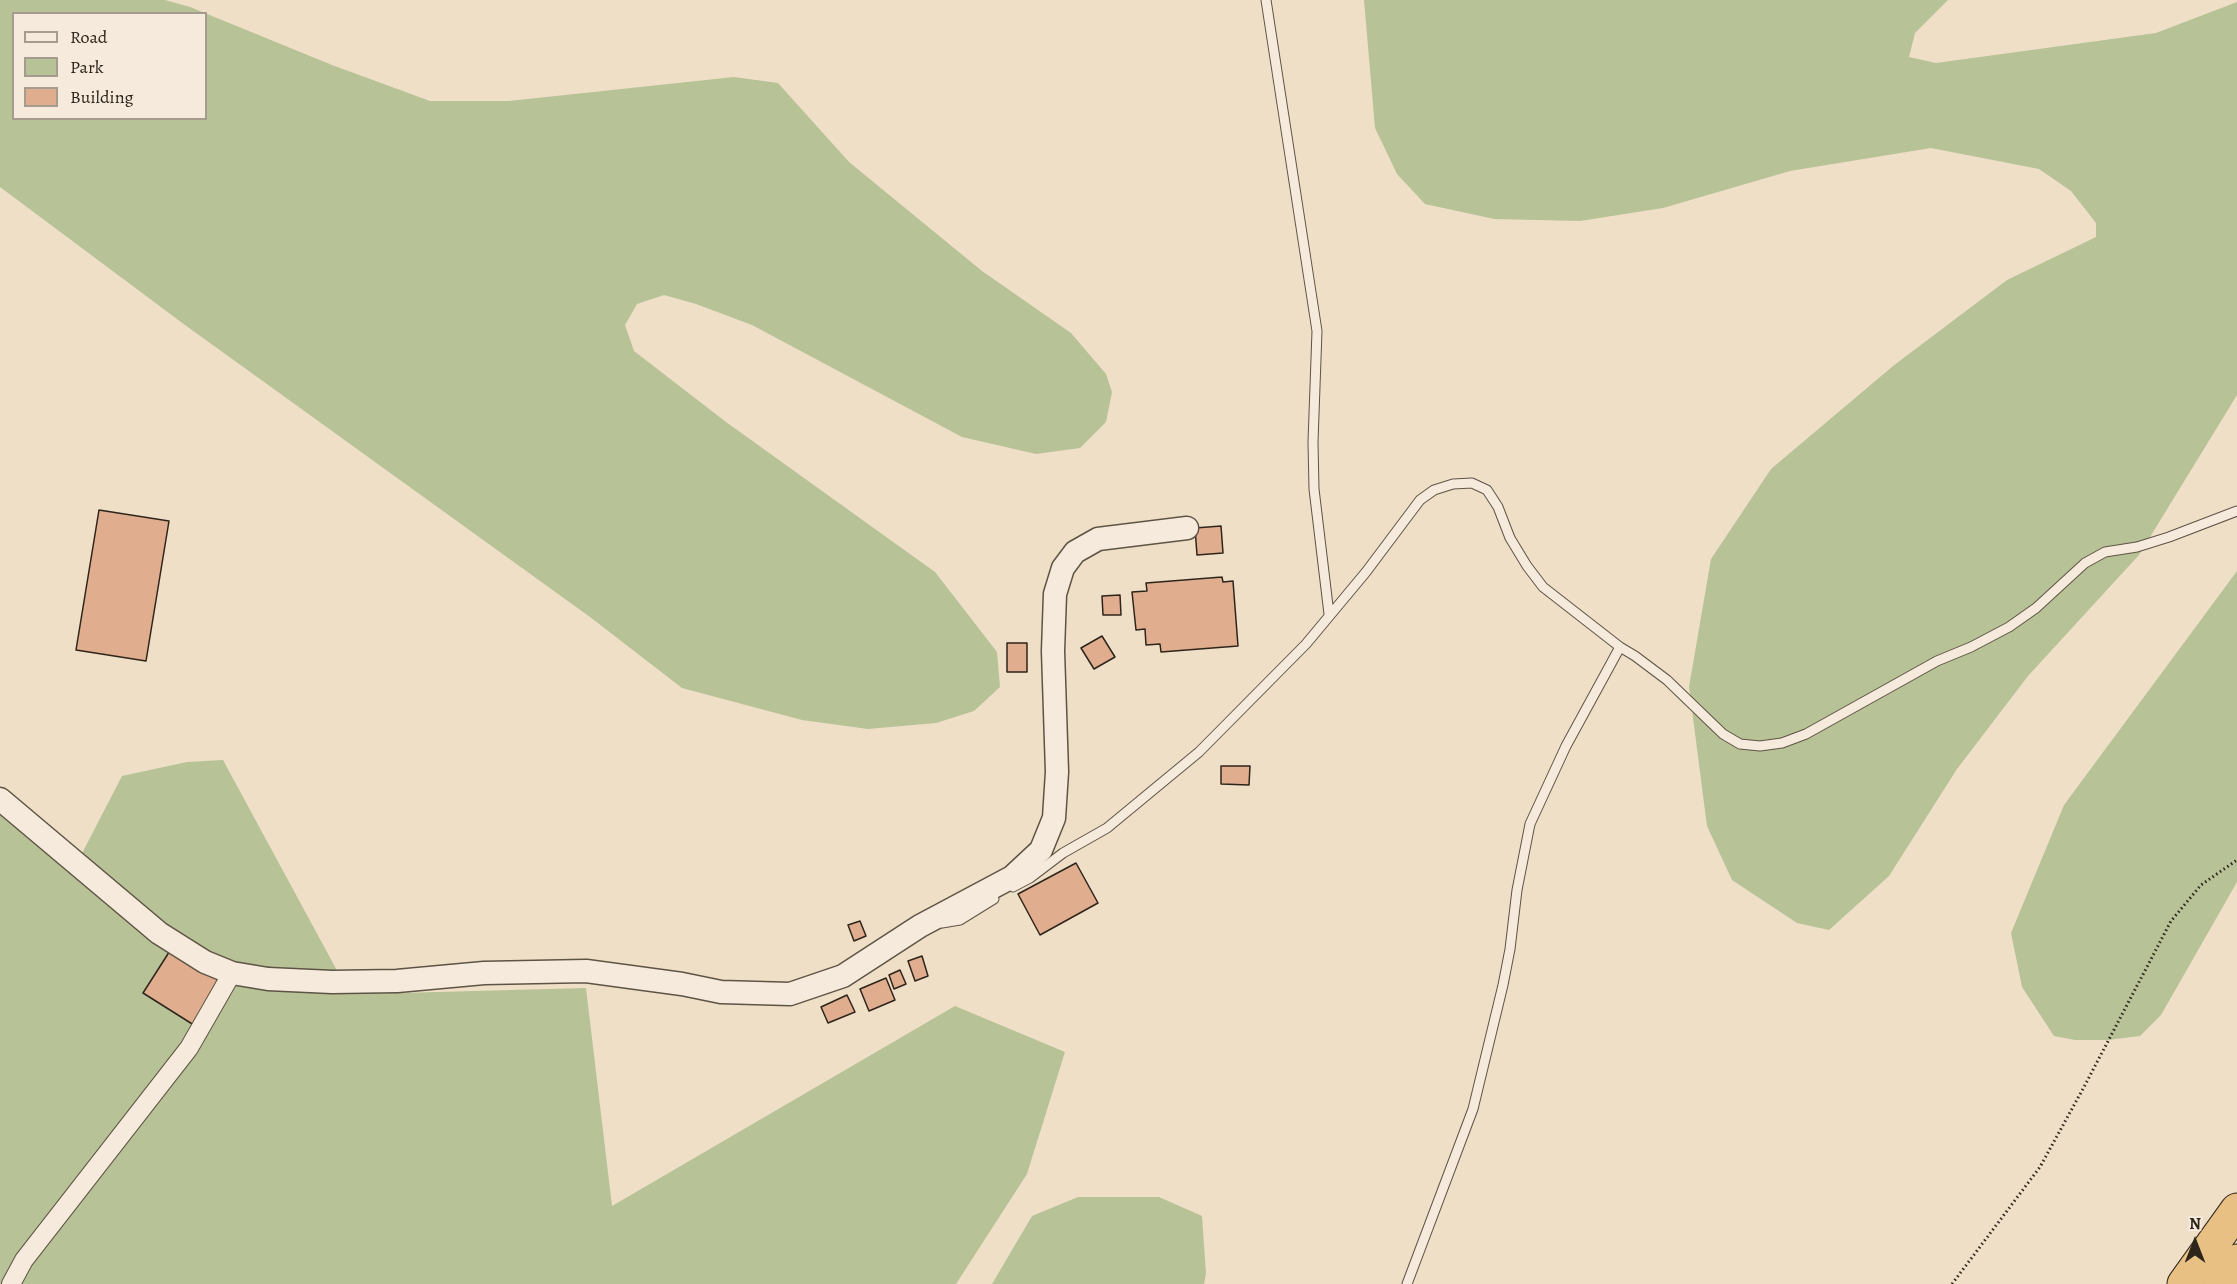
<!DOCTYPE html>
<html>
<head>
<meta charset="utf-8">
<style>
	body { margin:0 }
	#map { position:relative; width:2237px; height:1284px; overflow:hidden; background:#efdfc7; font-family:Alegreya,serif }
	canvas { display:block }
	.legend { position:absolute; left:12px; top:12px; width:195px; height:108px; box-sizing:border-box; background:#f5eadb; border:2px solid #a59b8e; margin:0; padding:8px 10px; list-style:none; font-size:18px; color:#2e251a }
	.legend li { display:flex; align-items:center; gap:12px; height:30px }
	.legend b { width:30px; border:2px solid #a59b8e }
	.north { position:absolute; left:2165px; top:1212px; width:60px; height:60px; -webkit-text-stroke:4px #f5eadb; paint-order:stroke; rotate:0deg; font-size:16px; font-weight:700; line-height:24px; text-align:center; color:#2e251a }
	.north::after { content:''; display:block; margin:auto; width:21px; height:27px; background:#2e251a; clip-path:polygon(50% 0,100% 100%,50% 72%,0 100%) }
</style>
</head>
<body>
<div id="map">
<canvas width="2237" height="1284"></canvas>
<ul class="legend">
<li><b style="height:8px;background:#f5eadb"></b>Road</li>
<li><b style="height:16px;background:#b7c297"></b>Park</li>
<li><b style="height:16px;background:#e0ad8f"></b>Building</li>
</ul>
<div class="north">N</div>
</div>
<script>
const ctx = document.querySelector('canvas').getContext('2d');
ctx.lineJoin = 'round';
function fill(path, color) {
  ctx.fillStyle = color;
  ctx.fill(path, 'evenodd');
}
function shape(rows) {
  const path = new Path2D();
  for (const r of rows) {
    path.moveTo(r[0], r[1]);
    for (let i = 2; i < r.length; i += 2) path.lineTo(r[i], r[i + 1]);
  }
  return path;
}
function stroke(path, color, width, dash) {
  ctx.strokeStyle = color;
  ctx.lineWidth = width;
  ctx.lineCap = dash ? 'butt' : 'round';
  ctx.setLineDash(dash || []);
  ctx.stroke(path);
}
fill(shape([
	[0,0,165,0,190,7,332,65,430,101,509,101,734,77,778,83,849,162,982,271,1071,333,1106,374,1112,392,1106,422,1080,448,1036,454,962,437,752,325,696,304,664,295,637,304,625,325,634,351,726,422,935,572,997,652,1000,687,974,711,936,723,868,729,802,720,682,688,590,617,185,325,0,187],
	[14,14,206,14,206,118,14,118],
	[1364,0,1948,0,1915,33,1909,57,1936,63,2156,33,2237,2,2237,395,2139,555,2028,676,1957,769,1889,876,1829,930,1797,923,1732,880,1707,826,1689,687,1711,559,1771,469,1893,366,2007,280,2096,237,2096,223,2071,191,2039,169,1931,148,1790,171,1663,208,1580,221,1494,219,1425,204,1397,174,1375,128],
	[2237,571,2237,882,2161,1015,2140,1036,2108,1040,2075,1040,2054,1036,2022,987,2011,933,2064,805],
	[223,760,347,989,401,993,586,988,612,1206,955,1006,1065,1052,1027,1174,956,1284,0,1284,0,799,77,863,122,776,187,762],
	[1078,1197,1159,1197,1202,1216,1206,1274,1204,1284,992,1284,1032,1216]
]), '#b7c297');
const building = shape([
	[99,510,169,521,146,661,76,650,99,510],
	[1221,526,1223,553,1197,555,1195,528,1221,526],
	[1222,577,1223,582,1233,581,1238,646,1161,652,1160,644,1146,645,1145,629,1136,630,1132,592,1147,591,1146,583,1222,577],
	[1120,595,1121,615,1103,615,1102,596,1120,595],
	[1102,636,1115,657,1094,669,1081,648,1102,636],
	[1007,643,1027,643,1027,672,1007,672,1007,643],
	[1221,766,1250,766,1249,785,1221,784,1221,766],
	[1076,863,1098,903,1040,935,1018,894,1076,863],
	[860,921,866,936,854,941,848,925,860,921],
	[173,946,227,979,197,1027,143,993,173,946],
	[922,956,928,976,915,981,908,961,922,956],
	[900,970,906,984,894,989,889,975,900,970],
	[886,978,895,1000,869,1011,860,989,886,978],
	[847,995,855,1012,828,1023,821,1007,847,995]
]);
fill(building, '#e0ad8f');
stroke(building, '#2e251a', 1.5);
const service = shape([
	[1266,0,1317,331,1313,442,1314,489,1329,614],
	[1013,887,1030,878,1063,853,1107,828,1199,752,1306,644,1366,572,1420,500,1434,490,1453,484,1472,483,1487,490,1498,507,1510,538,1527,566,1543,587,1620,647,1635,656,1667,680,1723,734,1740,744,1760,746,1782,743,1806,734,1937,661,1971,647,2009,627,2036,608,2085,563,2105,552,2137,547,2169,537,2237,511],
	[942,923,960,920,994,899],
	[1407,1284,1473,1109,1503,985,1510,949,1517,890,1530,824,1566,746,1620,647]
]);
const minor = shape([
	[11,1284,24,1260,189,1048,232,973]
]);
const tertiary = shape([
	[0,799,159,933,205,962,232,973,268,979,332,982,397,981,484,973,586,971,682,984,721,992,790,994,843,976,920,926,1012,877,1041,850,1054,818,1057,772,1053,651,1055,594,1063,568,1075,552,1098,539,1187,528]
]);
const motorway = shape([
	[2184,1284,2237,1210],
	[2221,1284,2237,1261]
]);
stroke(service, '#5e5445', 11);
stroke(minor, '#5e5445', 20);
stroke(tertiary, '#5e5445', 25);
stroke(motorway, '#2e251a', 35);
stroke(shape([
	[1952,1284,2040,1167,2084,1087,2171,921,2201,885,2237,860]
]), '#2e251a', 3, [1.5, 3]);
stroke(service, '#f5eadb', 9);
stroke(minor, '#f5eadb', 18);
stroke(tertiary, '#f5eadb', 22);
stroke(motorway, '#e8c084', 33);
</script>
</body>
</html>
